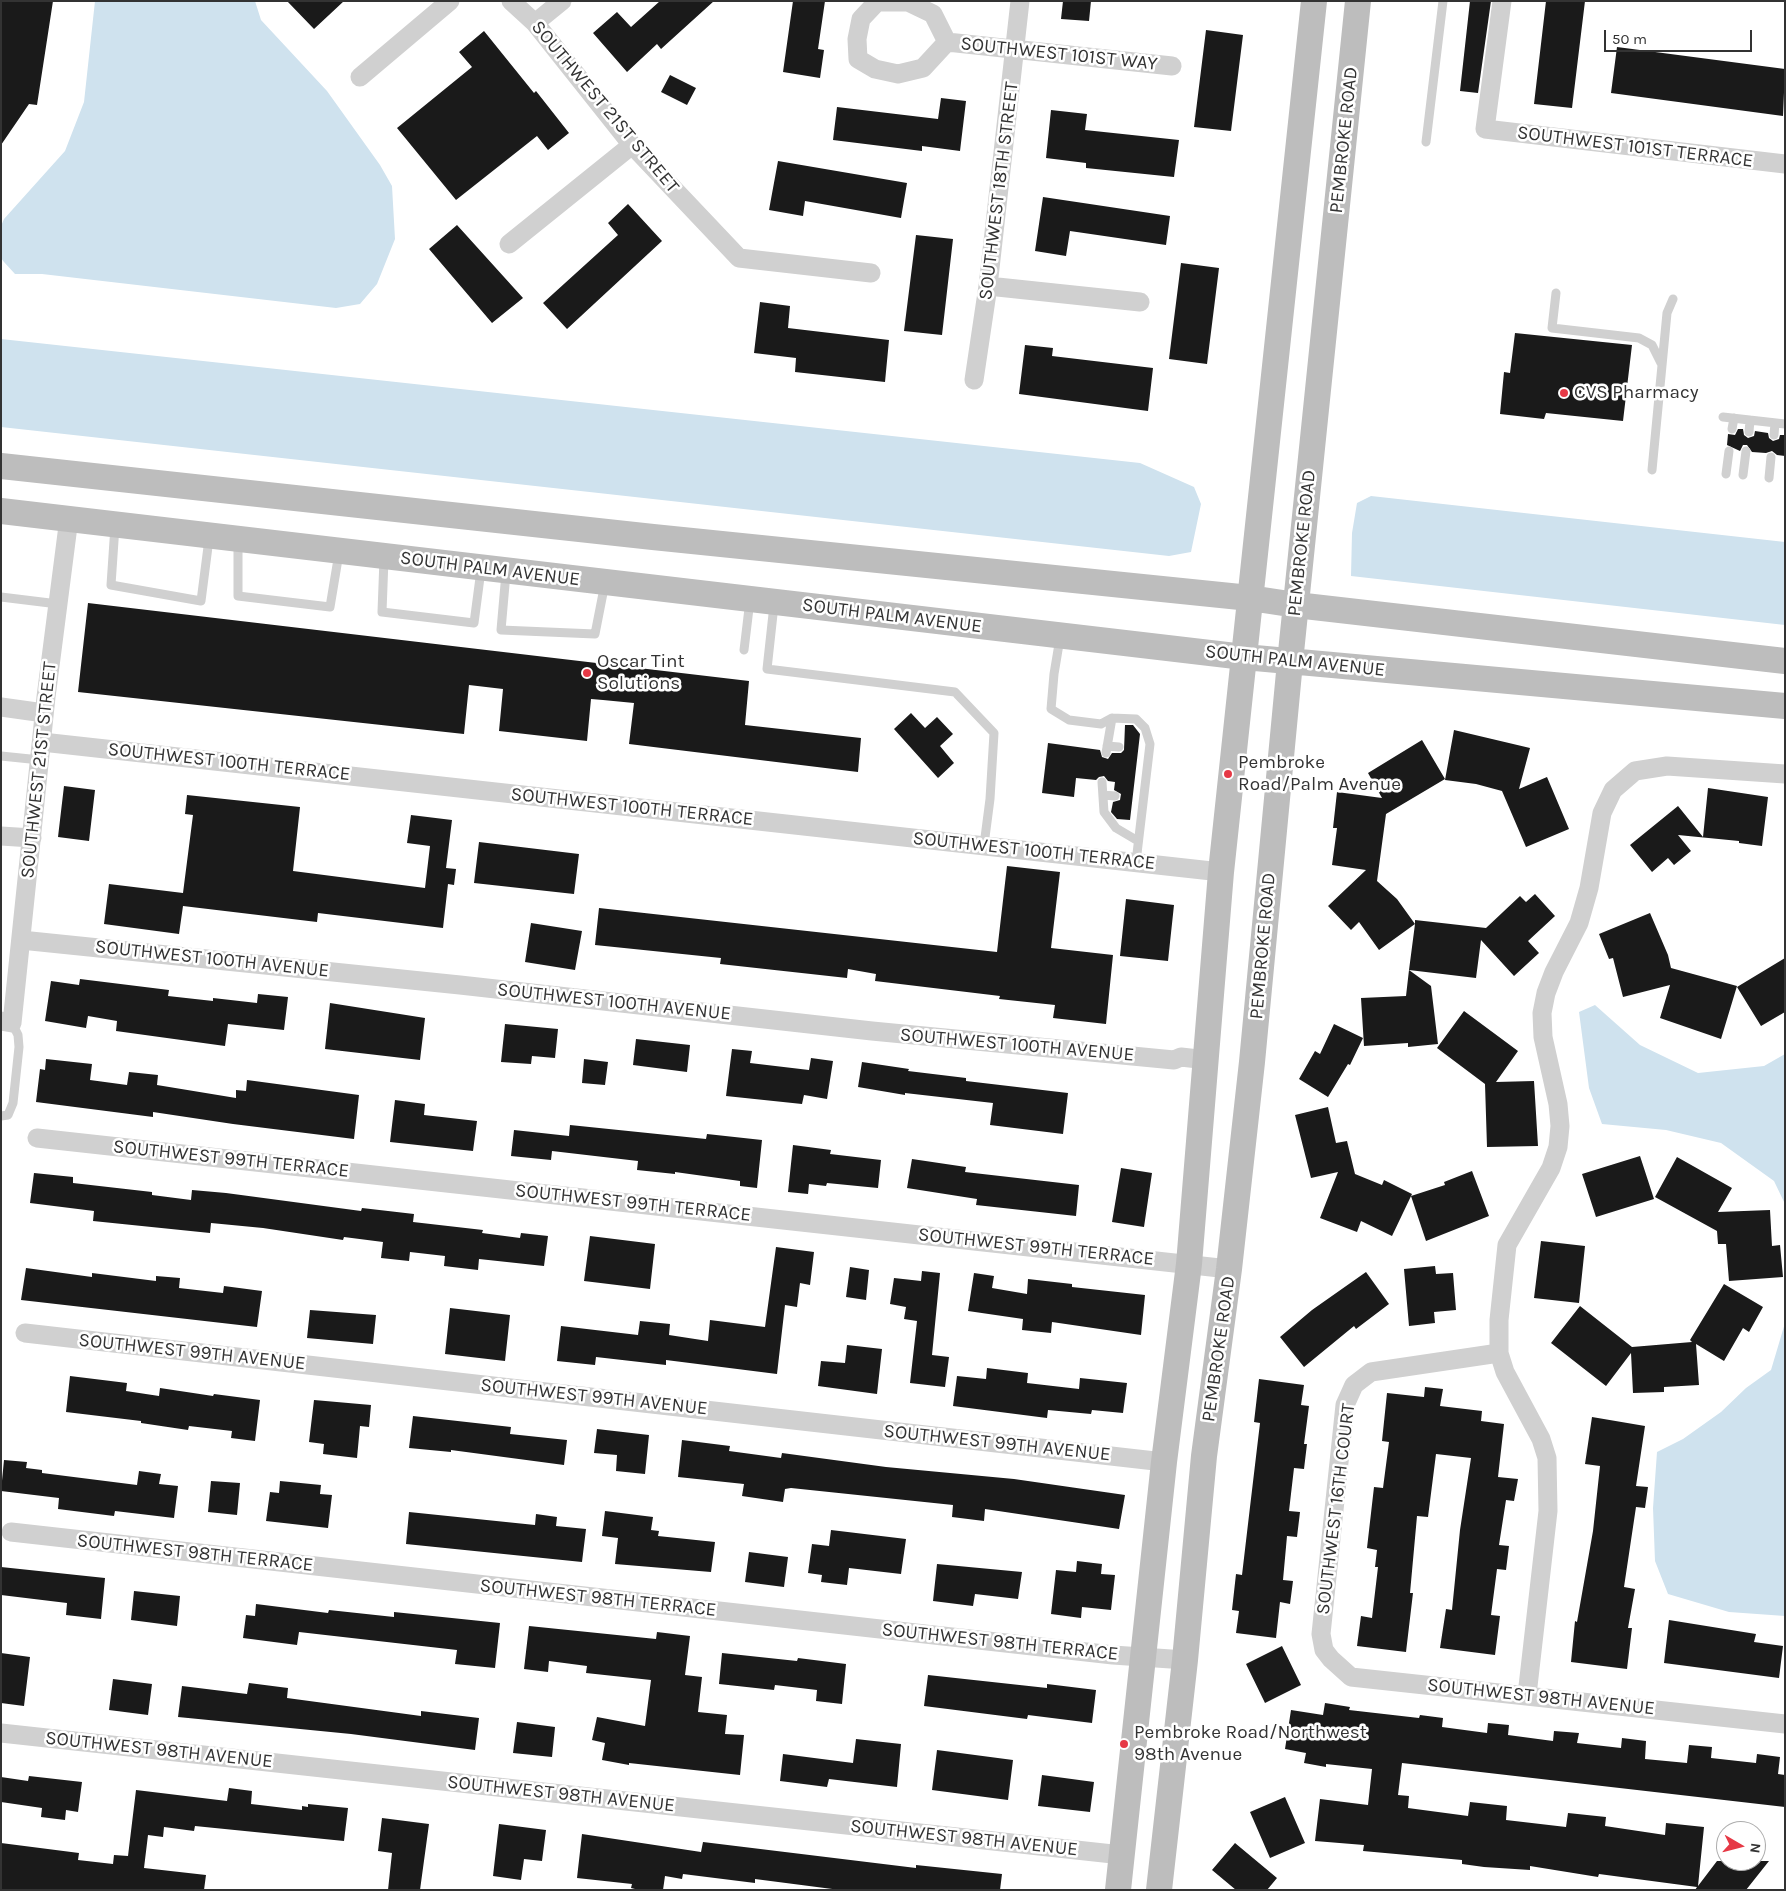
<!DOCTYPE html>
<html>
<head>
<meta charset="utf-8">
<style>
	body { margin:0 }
	#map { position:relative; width:1786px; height:1891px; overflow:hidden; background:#fff; font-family:Karla,sans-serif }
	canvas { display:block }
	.frame { position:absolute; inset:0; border:2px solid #333; pointer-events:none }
	.north { position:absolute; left:1716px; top:1821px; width:50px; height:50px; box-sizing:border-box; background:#fff; border:1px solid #adadad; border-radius:50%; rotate:98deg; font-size:14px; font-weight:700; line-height:20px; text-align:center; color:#333 }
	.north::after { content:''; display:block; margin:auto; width:18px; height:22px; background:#e63946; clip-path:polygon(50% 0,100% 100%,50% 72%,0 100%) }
	.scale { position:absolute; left:1604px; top:30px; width:148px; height:22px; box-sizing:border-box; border:2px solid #333; border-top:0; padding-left:6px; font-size:15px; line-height:18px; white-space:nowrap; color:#333; -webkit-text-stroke:4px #fff; paint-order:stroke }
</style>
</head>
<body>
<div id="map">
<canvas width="1786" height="1891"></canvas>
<div class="frame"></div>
<div class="north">N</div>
<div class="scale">50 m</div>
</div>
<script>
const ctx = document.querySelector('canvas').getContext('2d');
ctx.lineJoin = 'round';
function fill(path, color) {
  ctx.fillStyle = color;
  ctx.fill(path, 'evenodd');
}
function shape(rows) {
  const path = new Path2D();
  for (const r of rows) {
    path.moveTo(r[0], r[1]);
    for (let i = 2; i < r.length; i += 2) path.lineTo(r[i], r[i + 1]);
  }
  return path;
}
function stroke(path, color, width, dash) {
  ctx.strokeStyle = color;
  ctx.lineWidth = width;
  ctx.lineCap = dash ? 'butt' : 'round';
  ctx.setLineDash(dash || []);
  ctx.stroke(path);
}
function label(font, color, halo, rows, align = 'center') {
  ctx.font = font + ' Karla,sans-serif';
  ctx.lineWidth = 5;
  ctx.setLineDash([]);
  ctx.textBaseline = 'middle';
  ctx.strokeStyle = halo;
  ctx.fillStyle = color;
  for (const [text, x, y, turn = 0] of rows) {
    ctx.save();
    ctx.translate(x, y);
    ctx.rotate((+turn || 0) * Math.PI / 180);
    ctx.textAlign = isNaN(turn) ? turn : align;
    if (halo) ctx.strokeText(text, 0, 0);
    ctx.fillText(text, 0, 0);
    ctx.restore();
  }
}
fill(shape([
	[95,1,255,1,261,20,327,91,380,165,392,186,395,239,377,284,360,304,336,308,42,274,15,274,4,262,1,258,1,226,4,219,65,151,84,102],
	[1,339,1140,463,1194,487,1201,504,1191,552,1169,556,1,427],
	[1371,496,1785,542,1785,625,1351,576,1352,533,1357,503],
	[1595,1005,1640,1045,1698,1073,1764,1066,1785,1054,1785,1204,1774,1181,1721,1143,1666,1130,1602,1124,1589,1088,1579,1012],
	[1785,1323,1785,1616,1729,1612,1668,1594,1655,1561,1653,1508,1657,1452,1683,1439,1721,1412,1746,1388,1771,1370]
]), '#cfe2ee');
fill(shape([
	[1,1,53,1,37,105,29,104,1,145],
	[287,1,344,1,314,29],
	[660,1,714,1,661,49,657,44,627,72,593,33,617,12,631,27],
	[793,1,825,1,818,49,824,50,820,78,783,72],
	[1063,1,1091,1,1089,21,1061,19],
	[1470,1,1491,1,1478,93,1460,91],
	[1546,1,1585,1,1572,108,1534,104],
	[1206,30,1243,35,1231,131,1194,127],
	[484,31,534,93,536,91,569,133,548,150,537,136,456,200,397,128,472,67,459,52],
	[1617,47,1785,69,1783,116,1611,93],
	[670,75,696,88,687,105,661,92],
	[941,98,966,101,960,151,922,146,922,151,833,140,837,107,938,119],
	[1051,110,1087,114,1085,130,1179,140,1174,177,1086,168,1086,163,1046,158],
	[778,161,907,183,901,218,805,201,803,216,769,210],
	[1043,197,1170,216,1166,245,1070,231,1066,256,1035,251],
	[628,204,662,241,567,329,543,303,618,235,608,223],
	[457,225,523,298,492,323,429,249],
	[916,235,953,239,942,335,904,331],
	[1181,263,1219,268,1207,364,1169,359],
	[760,302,790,306,788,328,889,340,885,382,795,372,796,358,754,353],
	[1515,333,1632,345,1623,421,1546,413,1544,419,1500,414,1504,372,1510,373],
	[1025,345,1053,348,1052,356,1153,368,1148,411,1019,394],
	[1738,429,1743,429,1744,435,1748,438,1754,436,1755,431,1768,433,1769,438,1773,441,1779,439,1780,435,1785,435,1785,456,1777,455,1772,451,1766,453,1752,452,1747,445,1743,445,1740,451,1727,445,1728,434,1735,435],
	[88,603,749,681,745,725,861,738,858,772,629,744,634,703,603,700,591,699,587,741,499,731,503,689,469,685,464,734,78,692],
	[911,713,925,728,937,717,953,734,940,746,954,763,938,778,894,729],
	[1125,725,1133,725,1140,734,1130,820,1117,819,1111,812,1113,802,1120,800,1121,794,1114,790,1115,782,1108,781,1104,776,1099,777,1096,780,1076,778,1074,797,1042,793,1048,743,1100,750,1102,757,1108,759,1112,753,1121,753,1124,750],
	[1454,730,1530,748,1519,789,1547,777,1569,829,1526,847,1502,791,1476,784,1445,780],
	[1422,740,1445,779,1386,814,1377,881,1397,899,1415,924,1415,920,1486,928,1520,896,1526,902,1535,894,1555,916,1528,941,1539,953,1514,976,1481,940,1476,978,1409,970,1415,924,1379,950,1359,922,1351,930,1328,906,1366,870,1332,865,1337,828,1333,828,1337,792,1382,798,1368,773],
	[64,786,95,790,89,841,58,837],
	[1708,788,1768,797,1762,846,1739,843,1739,841,1678,835,1691,851,1674,865,1668,858,1652,872,1630,845,1678,806,1703,837],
	[187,795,300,807,293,871,425,888,430,846,407,843,411,815,452,820,446,868,456,869,454,885,448,884,443,928,318,913,317,922,183,906,179,934,104,924,109,884,183,893,193,815,185,814],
	[479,842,579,854,574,894,474,883],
	[1007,866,1060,872,1051,948,1113,955,1106,1024,1053,1018,1055,1005,999,999,1000,996,875,981,876,974,848,969,847,978,720,964,721,958,595,945,599,908,997,952],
	[1126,899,1174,905,1168,961,1120,956],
	[1650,913,1668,955,1671,968,1737,986,1721,1039,1660,1018,1670,985,1623,997,1613,958,1609,959,1599,934],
	[531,923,582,931,575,970,525,962],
	[1785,958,1785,1012,1761,1026,1737,987],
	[1409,970,1431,986,1438,1044,1408,1047,1408,1043,1364,1046,1361,998,1406,996],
	[80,979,169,990,168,996,213,1001,213,998,257,1003,258,994,288,997,284,1030,228,1024,225,1046,116,1031,117,1021,88,1016,86,1028,45,1021,51,981,79,985],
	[330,1003,425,1018,420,1060,325,1049],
	[1464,1011,1518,1051,1496,1082,1534,1081,1538,1146,1487,1147,1485,1084,1437,1048],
	[505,1024,558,1029,555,1058,532,1056,531,1064,501,1062],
	[1334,1024,1363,1038,1350,1065,1348,1064,1328,1097,1299,1079,1315,1051,1320,1054],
	[636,1039,690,1045,687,1072,633,1065],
	[732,1049,752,1051,750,1063,809,1070,811,1058,833,1061,827,1099,804,1095,802,1104,726,1096],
	[46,1059,92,1064,90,1080,127,1085,129,1072,158,1075,157,1085,236,1098,236,1090,246,1091,247,1080,359,1095,354,1139,233,1124,153,1112,153,1117,36,1102,40,1069,45,1070],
	[584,1059,608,1062,605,1085,582,1083],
	[862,1062,909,1069,908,1071,966,1078,966,1081,1068,1093,1063,1134,990,1125,993,1103,905,1093,905,1095,858,1087],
	[395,1100,425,1104,424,1115,477,1121,473,1151,390,1142],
	[1328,1107,1336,1143,1347,1141,1355,1174,1382,1185,1384,1180,1412,1194,1392,1236,1361,1221,1357,1232,1320,1218,1338,1172,1311,1178,1295,1115],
	[570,1125,706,1139,707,1134,762,1140,757,1188,740,1186,740,1181,675,1172,675,1174,637,1170,638,1161,552,1151,551,1160,511,1156,514,1130,569,1136],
	[793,1145,831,1150,830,1154,881,1160,878,1188,827,1183,826,1186,809,1184,808,1194,788,1192],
	[1640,1156,1654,1199,1596,1217,1582,1174],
	[1677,1157,1732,1188,1718,1212,1770,1210,1772,1246,1780,1245,1783,1277,1729,1281,1726,1244,1718,1244,1717,1231,1655,1197],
	[912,1159,966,1167,965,1172,1079,1185,1076,1216,976,1205,977,1199,907,1188],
	[1121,1168,1152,1173,1144,1227,1112,1222],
	[1472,1171,1489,1216,1426,1241,1411,1196,1445,1185,1444,1182],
	[34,1173,73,1177,73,1183,152,1192,152,1195,191,1200,192,1190,226,1193,361,1211,362,1208,414,1214,413,1222,483,1230,482,1233,520,1238,521,1233,548,1236,544,1266,479,1259,478,1270,444,1266,445,1256,410,1252,409,1261,381,1258,383,1242,344,1237,343,1240,263,1228,211,1223,210,1233,93,1221,94,1211,30,1203],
	[590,1236,655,1244,650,1289,584,1281],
	[1541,1241,1585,1246,1579,1303,1534,1298],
	[776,1247,814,1252,810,1285,800,1283,797,1307,785,1305,777,1374,666,1360,666,1365,596,1357,595,1365,557,1361,561,1326,638,1335,640,1321,670,1324,669,1335,708,1341,710,1320,765,1327],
	[1435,1266,1436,1274,1453,1273,1456,1310,1434,1312,1435,1323,1409,1326,1404,1269],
	[850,1267,869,1270,866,1300,846,1297],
	[26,1268,92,1277,92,1273,156,1281,156,1276,180,1278,179,1288,223,1293,224,1286,262,1291,257,1327,21,1300],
	[922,1271,940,1273,932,1355,949,1357,945,1387,910,1383,917,1321,904,1319,906,1307,890,1304,894,1278,921,1281],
	[1366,1272,1389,1304,1356,1329,1354,1326,1304,1367,1280,1337,1312,1310],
	[974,1273,994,1276,992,1288,1027,1294,1028,1279,1072,1284,1072,1287,1145,1295,1141,1335,1052,1322,1051,1333,1022,1330,1023,1319,968,1311],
	[1724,1284,1763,1307,1749,1332,1743,1328,1724,1361,1696,1344,1699,1385,1664,1387,1664,1392,1633,1393,1631,1353,1606,1386,1551,1343,1580,1306,1632,1347,1692,1342,1690,1340],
	[450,1308,510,1315,505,1361,445,1354],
	[310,1310,376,1315,373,1344,307,1338],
	[847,1345,882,1349,877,1394,818,1386,821,1361,845,1363],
	[987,1368,1028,1373,1027,1383,1079,1389,1080,1378,1127,1383,1123,1413,1092,1410,1091,1414,1048,1410,1047,1418,953,1406,957,1376,986,1379],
	[70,1376,127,1383,126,1391,159,1396,160,1388,213,1396,214,1394,260,1400,255,1441,231,1438,232,1431,189,1426,188,1430,141,1423,141,1421,66,1412],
	[1259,1379,1304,1385,1301,1405,1309,1406,1304,1444,1307,1444,1304,1469,1294,1468,1289,1511,1300,1512,1297,1537,1287,1536,1283,1580,1293,1581,1290,1604,1280,1602,1276,1638,1236,1633,1239,1611,1232,1610,1236,1574,1242,1575,1250,1507,1260,1423,1254,1422],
	[1425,1387,1443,1389,1440,1406,1482,1411,1481,1421,1504,1424,1498,1477,1518,1479,1514,1501,1506,1500,1499,1545,1509,1546,1506,1570,1497,1569,1491,1615,1500,1616,1495,1655,1440,1648,1446,1609,1452,1610,1460,1530,1471,1458,1436,1454,1428,1517,1417,1516,1410,1593,1413,1593,1406,1652,1357,1646,1361,1616,1372,1618,1378,1567,1375,1567,1377,1550,1367,1548,1374,1487,1383,1488,1389,1442,1382,1441,1387,1393,1424,1397],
	[314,1400,371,1405,369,1427,360,1426,357,1458,323,1454,324,1444,309,1442],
	[413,1416,511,1427,510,1434,567,1440,564,1465,451,1450,451,1452,409,1448],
	[1592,1417,1645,1426,1636,1486,1648,1487,1645,1508,1636,1507,1624,1587,1635,1589,1628,1628,1632,1628,1627,1669,1571,1662,1575,1621,1577,1622,1593,1531,1600,1466,1585,1464],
	[597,1429,649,1435,645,1474,616,1471,617,1455,594,1453],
	[682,1440,730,1446,729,1451,781,1458,782,1453,886,1467,1014,1479,1125,1495,1119,1529,985,1509,984,1521,952,1517,953,1505,791,1488,785,1489,783,1502,742,1496,744,1484,678,1477],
	[4,1460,27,1462,26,1468,42,1470,42,1473,137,1485,139,1471,161,1474,159,1484,178,1486,174,1518,115,1511,114,1516,58,1509,59,1498,1,1491],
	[211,1481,240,1483,237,1515,208,1512],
	[280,1481,321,1485,320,1494,332,1495,328,1528,266,1521,270,1492,279,1493],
	[605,1511,653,1517,651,1530,659,1531,658,1536,715,1542,711,1572,615,1564,618,1538,602,1536],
	[409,1512,535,1525,536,1514,557,1517,556,1526,586,1529,582,1562,406,1544],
	[831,1530,906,1539,901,1574,849,1568,847,1585,821,1582,822,1575,808,1573,812,1544,829,1546],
	[749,1552,788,1557,784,1587,745,1582],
	[1077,1561,1102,1564,1101,1574,1115,1575,1111,1610,1082,1607,1081,1618,1051,1614,1056,1570,1076,1572],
	[937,1564,1022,1572,1018,1599,975,1594,973,1606,933,1601],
	[1,1567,105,1578,101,1619,66,1615,67,1603,1,1595],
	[134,1591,180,1596,177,1626,131,1620],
	[256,1604,328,1613,329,1610,394,1617,394,1612,500,1623,495,1668,455,1664,457,1650,299,1632,297,1645,243,1638,246,1615,255,1616],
	[1669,1620,1756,1634,1754,1642,1783,1646,1779,1678,1664,1663],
	[529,1626,656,1639,657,1632,690,1636,685,1675,702,1677,698,1712,727,1715,725,1734,744,1735,740,1775,629,1763,629,1765,602,1760,605,1743,592,1740,597,1717,645,1726,651,1680,586,1673,587,1666,549,1661,548,1672,524,1669],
	[1282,1646,1301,1685,1265,1703,1246,1664],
	[1,1653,30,1657,24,1706,1,1703],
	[722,1653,797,1661,798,1658,846,1664,842,1704,816,1701,817,1690,775,1685,774,1690,719,1684],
	[928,1675,1047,1688,1047,1684,1096,1690,1092,1723,1028,1715,1027,1719,924,1706],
	[113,1679,152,1684,148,1715,109,1710],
	[249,1683,288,1688,287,1698,421,1716,421,1711,479,1718,475,1750,351,1734,178,1717,182,1686,247,1694],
	[1325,1703,1350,1707,1349,1710,1419,1718,1420,1715,1443,1718,1442,1727,1487,1733,1488,1723,1509,1725,1508,1735,1553,1741,1554,1731,1579,1733,1577,1743,1621,1748,1622,1738,1646,1741,1645,1759,1687,1763,1689,1745,1712,1747,1711,1758,1756,1763,1757,1754,1780,1757,1778,1774,1785,1775,1785,1807,1402,1763,1398,1795,1409,1796,1408,1808,1468,1816,1470,1802,1507,1806,1506,1820,1566,1827,1568,1813,1606,1817,1605,1826,1665,1835,1666,1823,1704,1827,1698,1886,1717,1861,1769,1861,1746,1890,1695,1890,1697,1887,1599,1874,1598,1877,1530,1866,1530,1870,1484,1867,1462,1864,1462,1860,1363,1851,1364,1845,1315,1841,1320,1799,1368,1805,1372,1769,1326,1764,1326,1767,1304,1763,1306,1753,1285,1749,1291,1710,1323,1715],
	[517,1722,555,1727,552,1757,513,1753],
	[856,1739,901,1744,897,1787,829,1779,827,1787,780,1781,783,1754,853,1763],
	[937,1750,1013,1760,1008,1800,932,1790],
	[1042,1775,1094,1782,1090,1812,1038,1806],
	[29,1776,82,1782,78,1812,66,1810,65,1820,41,1817,42,1808,1,1802,1,1777,28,1781],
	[229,1788,252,1791,251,1804,302,1810,302,1806,308,1807,308,1804,348,1808,344,1841,195,1826,194,1831,164,1827,163,1837,148,1835,144,1868,206,1875,204,1890,1,1890,1,1843,79,1853,78,1860,113,1864,114,1855,128,1856,136,1790,227,1801],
	[1285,1797,1305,1843,1270,1858,1250,1812],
	[382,1818,429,1824,420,1890,388,1890,392,1853,378,1851],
	[499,1824,546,1830,542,1861,524,1859,521,1880,493,1876],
	[582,1834,701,1852,703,1842,916,1868,916,1865,1002,1874,1000,1890,840,1890,755,1879,755,1883,683,1874,682,1879,665,1876,663,1890,639,1890,631,1888,632,1884,577,1878],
	[1235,1843,1277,1878,1267,1890,1236,1890,1212,1870]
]), '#1a1a1a');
stroke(shape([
	[1426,142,1443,1],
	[1556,293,1552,328,1639,338,1652,345,1661,363],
	[1723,417,1785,424],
	[1732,429,1734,418],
	[1749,432,1750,420],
	[1774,435,1775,423],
	[1652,470,1667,313,1673,299],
	[1726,474,1729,451],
	[1743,475,1746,451],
	[1769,478,1771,457],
	[115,526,111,585,201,601,209,539],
	[238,541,238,596,330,607,339,553],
	[384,559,382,612,474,623,481,570],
	[506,573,501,630,595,634,605,583],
	[1,597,58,604],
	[774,605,767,669,955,692,994,733,990,799,984,845],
	[1060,638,1054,674,1051,709,1069,720,1101,724,1112,718,1136,719,1145,728,1150,744,1136,862],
	[744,650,750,600],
	[1107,746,1119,747],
	[1106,753,1112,718],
	[1,756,40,760],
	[1102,782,1104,812,1116,828,1138,841],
	[1103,795,1115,796],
	[1,1116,8,1115,13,1103,19,1047,18,1035,12,1023]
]), '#d0d0d0', 9);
stroke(shape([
	[511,1,535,23,632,145,739,258,871,273],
	[1502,1,1485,129,1785,164],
	[535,23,562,1],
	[947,42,923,68,898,74,875,69,858,59,857,39,861,19,877,2,908,2,933,14,947,42,1172,66],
	[360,77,450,1],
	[509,244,632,145],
	[988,286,1140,302],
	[974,380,988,286,1020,1],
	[1,707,44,713],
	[42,742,1221,872],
	[1,836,32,838],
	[21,940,460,985,872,1031,1174,1060,1181,1057,1207,1060],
	[1,1021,12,1023,46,697,69,518],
	[37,1138,1229,1269],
	[25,1333,1164,1462],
	[1499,1353,1371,1372,1354,1385,1345,1405,1321,1634,1324,1650,1331,1659,1351,1677,1785,1724],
	[11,1532,1113,1655,1185,1660],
	[1527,1695,1548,1511,1547,1458,1541,1439,1505,1372,1499,1353,1499,1320,1507,1245,1551,1168,1558,1147,1560,1126,1558,1104,1543,1037,1542,1013,1546,993,1554,972,1579,923,1589,888,1602,813,1613,790,1635,771,1667,766,1785,774],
	[1,1733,1122,1855]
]), '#d0d0d0', 19);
stroke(shape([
	[1,466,653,537,1250,598,1296,605,1785,661],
	[1,511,1244,657,1785,706],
	[1118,1890,1164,1462,1189,1264,1221,872,1314,1],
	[1159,1890,1185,1660,1204,1456,1229,1269,1252,1062,1290,662,1358,1]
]), '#bdbdbd', 26);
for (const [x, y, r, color] of [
	[1564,393,5,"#e63946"],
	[587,673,5,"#e63946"],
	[1228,774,5,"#e63946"],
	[1124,1744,5,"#e63946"]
]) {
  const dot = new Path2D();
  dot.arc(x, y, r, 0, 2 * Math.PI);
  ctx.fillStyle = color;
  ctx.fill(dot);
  stroke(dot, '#fff', 2);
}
label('19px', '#333', '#fff', [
	["SOUTHWEST 101ST WAY",1059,54,6],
	["SOUTHWEST 21ST STREET",605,107,50],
	["PEMBROKE ROAD",1344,140,-84],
	["SOUTHWEST 101ST TERRACE",1635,147,7],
	["SOUTHWEST 18TH STREET",999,191,-83],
	["PEMBROKE ROAD",1302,543,-84],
	["SOUTH PALM AVENUE",490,569,7],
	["SOUTH PALM AVENUE",892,616,7],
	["SOUTH PALM AVENUE",1295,661,6],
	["SOUTHWEST 100TH TERRACE",229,762,6],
	["SOUTHWEST 21ST STREET",39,770,-84],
	["SOUTHWEST 100TH TERRACE",632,807,6],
	["SOUTHWEST 100TH TERRACE",1034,851,6],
	["PEMBROKE ROAD",1263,946,-85],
	["SOUTHWEST 100TH AVENUE",212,959,6],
	["SOUTHWEST 100TH AVENUE",614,1002,6],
	["SOUTHWEST 100TH AVENUE",1017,1045,5],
	["SOUTHWEST 99TH TERRACE",231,1159,6],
	["SOUTHWEST 99TH TERRACE",633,1203,6],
	["SOUTHWEST 99TH TERRACE",1036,1247,6],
	["PEMBROKE ROAD",1219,1349,-82],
	["SOUTHWEST 99TH AVENUE",192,1352,6],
	["SOUTHWEST 99TH AVENUE",594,1397,6],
	["SOUTHWEST 99TH AVENUE",997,1443,6],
	["SOUTHWEST 16TH COURT",1336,1509,-83],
	["SOUTHWEST 98TH TERRACE",195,1553,6],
	["SOUTHWEST 98TH TERRACE",598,1598,6],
	["SOUTHWEST 98TH TERRACE",1000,1642,6],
	["SOUTHWEST 98TH AVENUE",1541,1697,6],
	["SOUTHWEST 98TH AVENUE",159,1750,6],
	["SOUTHWEST 98TH AVENUE",561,1794,6],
	["SOUTHWEST 98TH AVENUE",964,1838,6]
]);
label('19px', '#333', '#fff', [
	["CVS Pharmacy",1574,393],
	["Oscar Tint",597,662],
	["Solutions",597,684],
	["Pembroke",1238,763],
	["Road/Palm Avenue",1238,785],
	["Pembroke Road/Northwest",1134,1733],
	["98th Avenue",1134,1755]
], 'left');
</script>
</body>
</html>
